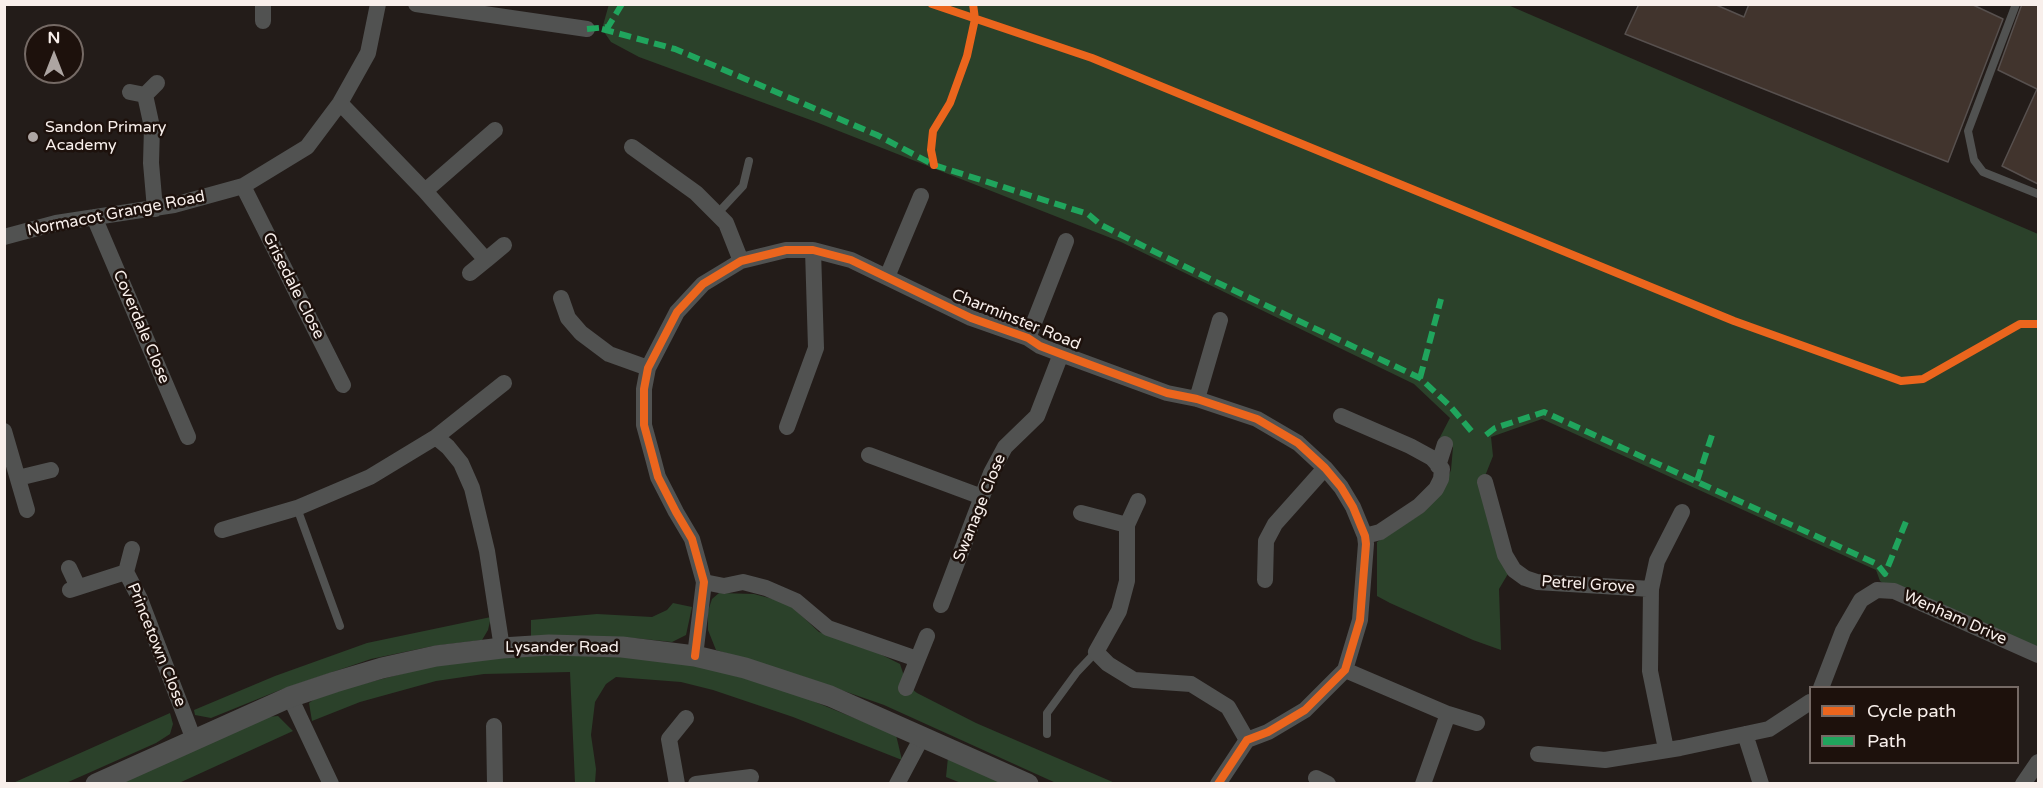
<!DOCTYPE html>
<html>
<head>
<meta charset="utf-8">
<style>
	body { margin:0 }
	#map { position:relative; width:2043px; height:788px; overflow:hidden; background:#231c19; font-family:"Varela Round",sans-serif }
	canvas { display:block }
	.frame { position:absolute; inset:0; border:6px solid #f8efeb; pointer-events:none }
	.legend { position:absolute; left:1809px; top:686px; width:210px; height:78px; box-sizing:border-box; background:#1d110c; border:2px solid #756a65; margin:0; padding:8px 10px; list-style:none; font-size:18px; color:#f8efeb }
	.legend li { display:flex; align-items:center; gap:12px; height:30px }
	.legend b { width:30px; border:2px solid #756a65 }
	.north { position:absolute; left:24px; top:24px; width:60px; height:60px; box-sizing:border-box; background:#1d110c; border:2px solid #756a65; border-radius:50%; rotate:0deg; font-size:16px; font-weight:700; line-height:24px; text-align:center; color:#f8efeb }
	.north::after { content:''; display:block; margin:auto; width:21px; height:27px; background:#ada5a2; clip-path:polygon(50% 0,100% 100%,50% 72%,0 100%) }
</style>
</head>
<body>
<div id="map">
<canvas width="2043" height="788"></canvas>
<div class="frame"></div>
<ul class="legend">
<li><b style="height:8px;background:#eb651d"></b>Cycle path</li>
<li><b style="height:8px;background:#20a55d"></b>Path</li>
</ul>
<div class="north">N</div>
</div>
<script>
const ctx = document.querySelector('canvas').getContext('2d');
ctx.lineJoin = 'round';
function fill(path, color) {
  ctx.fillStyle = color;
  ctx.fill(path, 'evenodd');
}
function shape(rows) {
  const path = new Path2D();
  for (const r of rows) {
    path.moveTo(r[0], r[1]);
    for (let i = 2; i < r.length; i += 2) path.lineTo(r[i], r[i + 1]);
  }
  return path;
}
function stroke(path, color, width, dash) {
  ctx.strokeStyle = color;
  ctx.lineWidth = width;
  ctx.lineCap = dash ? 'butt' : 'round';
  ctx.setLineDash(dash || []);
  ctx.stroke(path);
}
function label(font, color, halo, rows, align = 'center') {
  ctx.font = font + ' "Varela Round",sans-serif';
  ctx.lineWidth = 5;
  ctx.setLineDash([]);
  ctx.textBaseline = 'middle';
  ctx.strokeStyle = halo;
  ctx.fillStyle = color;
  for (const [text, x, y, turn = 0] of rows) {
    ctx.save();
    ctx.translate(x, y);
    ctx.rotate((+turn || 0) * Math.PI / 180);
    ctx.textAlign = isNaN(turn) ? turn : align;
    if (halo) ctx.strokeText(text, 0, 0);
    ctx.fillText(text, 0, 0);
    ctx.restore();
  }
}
fill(shape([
	[609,4,1508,5,2038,234,2038,655,1894,591,1880,581,1876,570,1542,419,1491,437,1493,456,1485,476,1512,567,1499,589,1501,650,1473,640,1390,603,1377,596,1377,542,1424,512,1441,493,1451,470,1453,447,1438,441,1450,418,1414,384,1121,242,816,122,639,57,611,42,602,29],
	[719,593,754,594,788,603,819,632,860,644,900,664,907,685,917,693,976,723,1115,783,1056,783,884,705,804,677,716,650,708,630,708,611,712,599],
	[673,603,692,607,686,635,672,642,634,638,531,636,531,620,597,614,652,617,667,610],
	[491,617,488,630,482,640,433,646,371,659,280,690,211,718,195,715,194,710,275,676,367,643],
	[617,654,695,665,781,688,896,735,902,760,793,717,713,690,681,682,616,677,606,684,595,702,591,735,596,769,595,783,575,783,570,672,484,674,436,681,360,702,312,721,309,703,320,695,440,664,490,657],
	[170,713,173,724,170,734,156,743,66,783,13,783],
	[278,716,293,731,179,783,117,784,267,717],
	[948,757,1007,783,961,783,946,777]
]), '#2b412a');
const building = shape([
	[1639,4,1714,4,1744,17,1749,4,1971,4,2003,19,1948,162,1625,34,1639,4],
	[2022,4,2038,4,2038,184,2002,166,2037,89,1998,70,2022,4]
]);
fill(building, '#41342d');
stroke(building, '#57504e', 1.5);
stroke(shape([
	[2016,4,1968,131,1974,160,1983,172,2038,194],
	[717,214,743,186,749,161],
	[297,508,340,626],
	[1047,734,1047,713,1077,672,1096,652]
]), '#515251', 8);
stroke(shape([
	[263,4,263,21],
	[416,4,587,29],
	[130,92,145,95,157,83],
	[145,95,152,127,151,163,155,209],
	[340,103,425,191,486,260,504,245],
	[632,147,696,193,726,223,741,261],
	[243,186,343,385],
	[425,191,495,130],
	[94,217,188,437],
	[4,237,56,223,174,205,243,186,307,147,340,103,368,53,378,4],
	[470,273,486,260],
	[887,277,921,196],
	[561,298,568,318,581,333,609,354,648,368],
	[1028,338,1066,241],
	[1197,399,1220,320],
	[1341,416,1410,446,1432,458,1442,469,1441,479,1436,489,1419,506,1380,532,1365,536],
	[787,427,816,348,813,250],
	[4,431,27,510],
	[436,437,448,447,461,463,472,488,487,551,502,648],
	[869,455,982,497],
	[1438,466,1445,444],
	[18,478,51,470],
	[1485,482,1505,555,1514,570,1525,578,1537,582,1651,589],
	[1138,501,1127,525,1127,581,1119,611,1096,652,1108,664,1134,680,1191,684,1228,707,1247,740],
	[1081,513,1127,525],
	[222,530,297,508,370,477,436,437,504,383],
	[69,568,78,587],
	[126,572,132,549],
	[1265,580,1266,541,1275,524,1325,468],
	[704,582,724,586,743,582,766,588,796,601,828,628,917,659],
	[70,590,126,572,140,599,194,740],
	[941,605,991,473,1005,447,1037,416,1061,354],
	[695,656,704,582,692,539,676,512,658,477,653,458,644,425,644,389,648,368,677,312,703,284,741,261,786,250,813,250,851,260,971,318,1028,338,1040,346,1061,354,1167,393,1197,399,1257,419,1298,443,1325,468,1341,487,1353,507,1365,536,1366,544,1360,620,1345,670,1305,710,1268,732,1247,740,1218,784],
	[1345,670,1448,714,1477,723],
	[906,688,927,636],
	[1821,688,1843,631,1861,600,1877,590,1894,591,2038,655],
	[290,697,331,784],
	[494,726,495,784],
	[1745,734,1761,784],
	[1666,749,1650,671,1651,589,1657,561,1682,512],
	[1538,754,1605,760,1680,748,1769,729,1810,702],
	[1316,778,1328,784],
	[677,784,669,739,686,718],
	[696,784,751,777],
	[897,784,922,737],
	[1423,784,1448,714],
	[2023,784,2038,762]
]), '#515251', 16);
stroke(shape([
	[96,784,290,697,335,682,382,668,436,656,502,648,549,645,622,647,695,656,745,668,830,696,1028,784]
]), '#515251', 21);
stroke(shape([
	[587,29,608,27,622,4],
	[602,29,675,49,877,135,934,165,1088,214,1101,225,1212,280,1420,378,1450,406,1473,433],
	[1420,378,1441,299],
	[1486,435,1495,428,1544,412,1877,564,1885,574,1907,519],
	[1697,481,1713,432]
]), '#20a55d', 6, [12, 6]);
stroke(shape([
	[932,4,1092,58,1734,321,1901,381,1923,379,2020,324,2038,324],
	[934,165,931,150,933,131,950,103,967,56,975,19,973,4],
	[695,656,704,582,692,539,676,512,658,477,653,458,644,425,644,389,648,368,677,312,703,284,741,261,786,250,813,250,851,260,971,318,1028,338,1040,346,1061,354,1167,393,1197,399,1257,419,1298,443,1325,468,1341,487,1353,507,1365,536,1366,544,1360,620,1345,670,1305,710,1268,732,1247,740,1218,784]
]), '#eb651d', 8);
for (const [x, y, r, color] of [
	[33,137,6,"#ada5a2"]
]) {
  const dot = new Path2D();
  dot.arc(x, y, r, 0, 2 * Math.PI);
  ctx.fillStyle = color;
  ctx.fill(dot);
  stroke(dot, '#1d110c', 2);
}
label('16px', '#f8efeb', '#1d110c', [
	["Sandon Primary",45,128],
	["Academy",45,146]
], 'left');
label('16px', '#f8efeb', '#1d110c', [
	["Normacot Grange Road",116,214,-11],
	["Grisedale Close",293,286,63],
	["Charminster Road",1016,320,22],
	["Coverdale Close",141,327,67],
	["Swanage Close",980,508,-68],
	["Petrel Grove",1588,585,4],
	["Wenham Drive",1955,618,24],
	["Princetown Close",156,645,68],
	["Lysander Road",562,648]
]);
</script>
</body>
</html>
